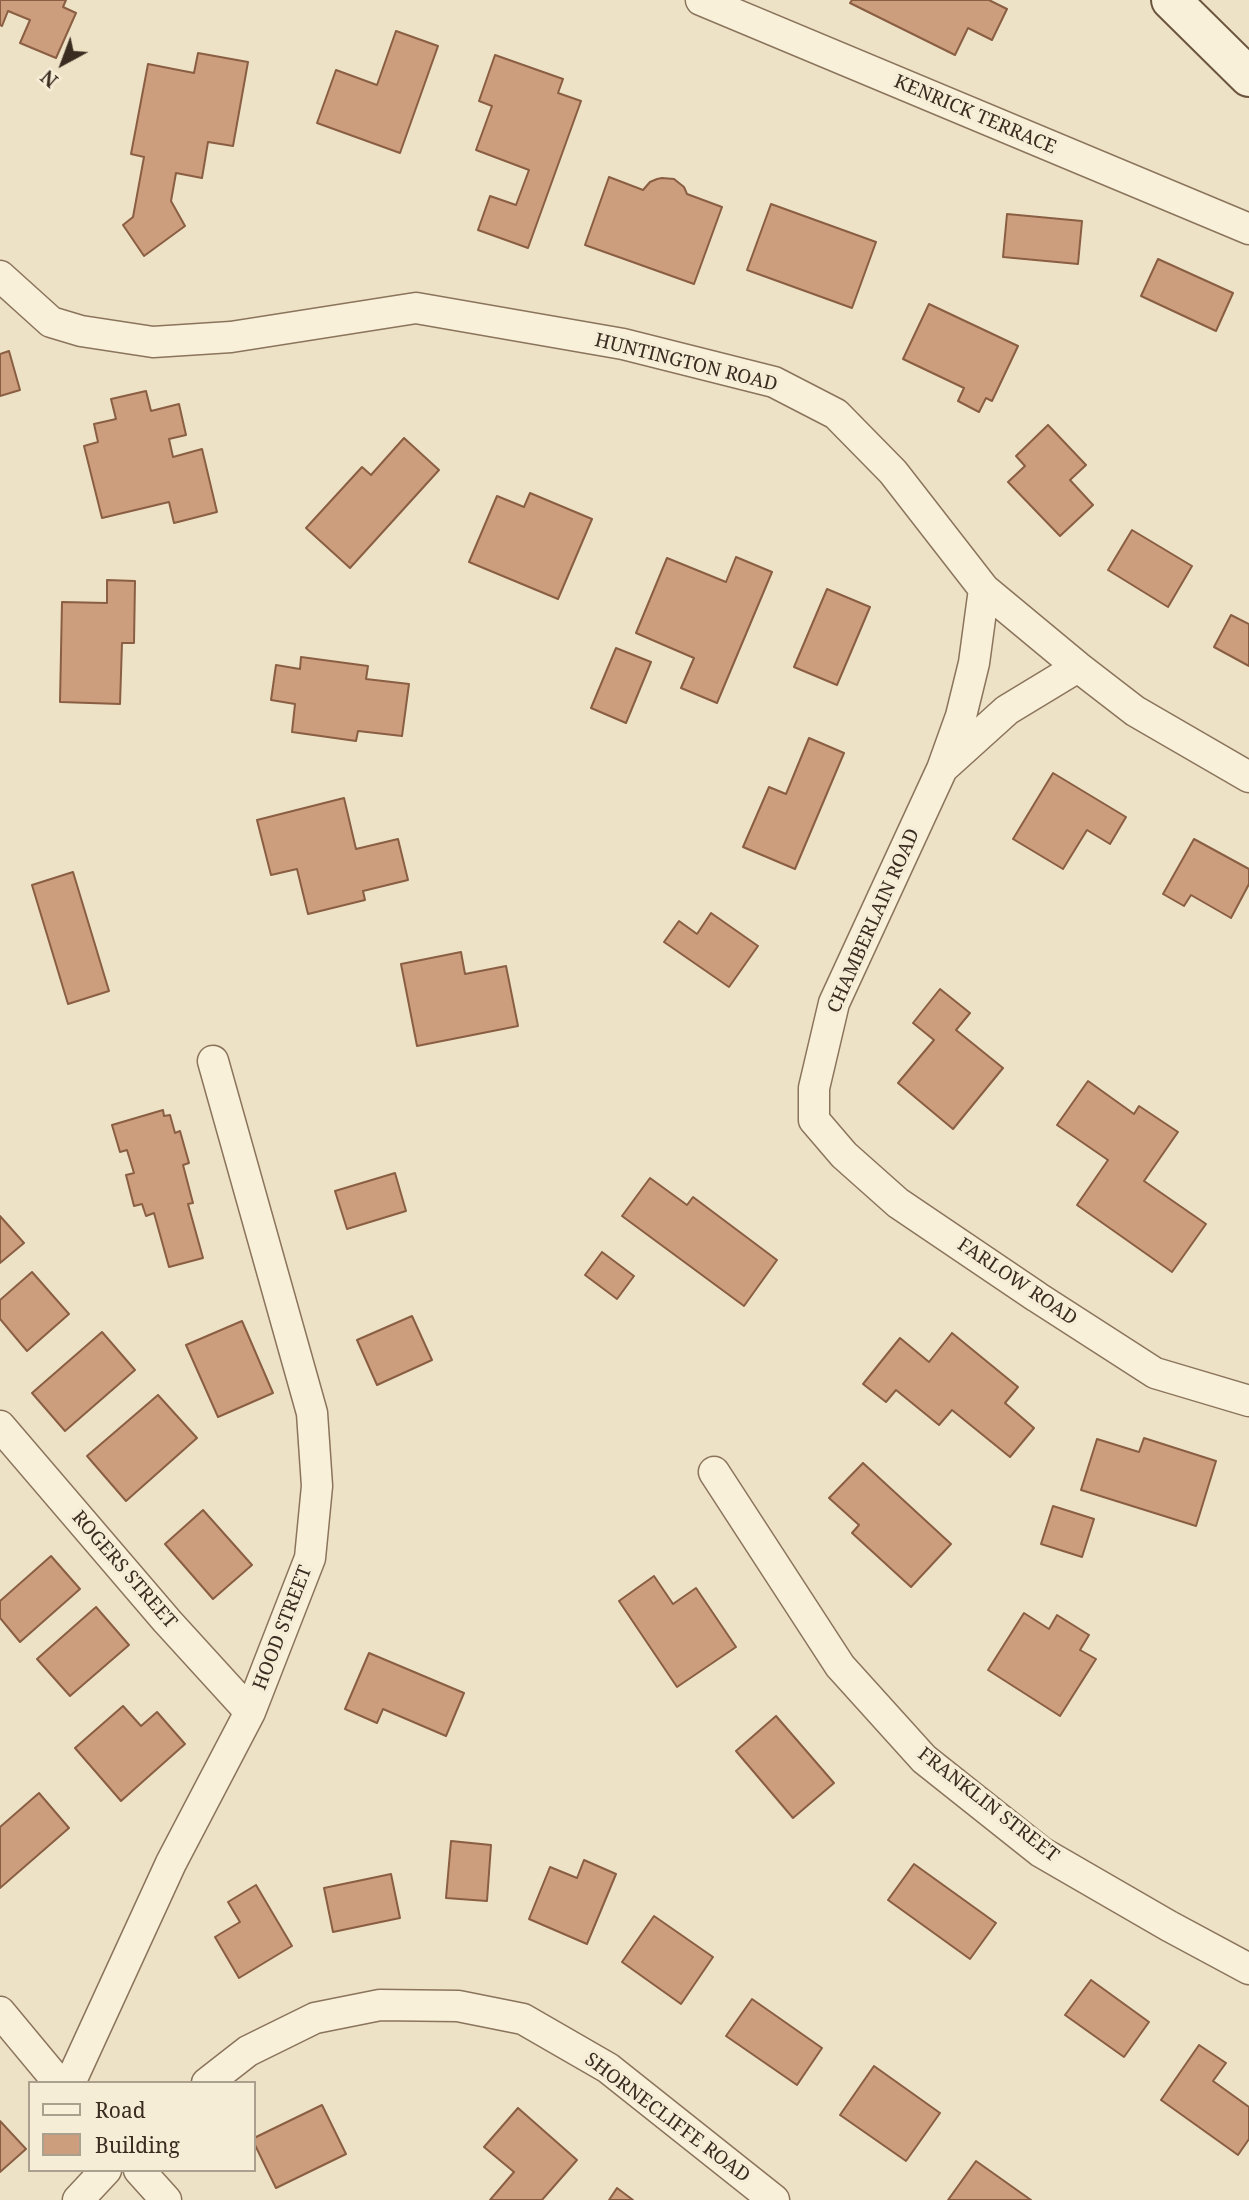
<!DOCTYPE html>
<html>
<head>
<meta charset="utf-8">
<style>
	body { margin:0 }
	#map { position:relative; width:1249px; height:2200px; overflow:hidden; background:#eee2c6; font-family:"Noto Serif",serif }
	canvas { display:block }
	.legend { position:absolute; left:28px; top:2081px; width:228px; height:91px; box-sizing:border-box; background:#f6edd6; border:2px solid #aba08d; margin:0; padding:9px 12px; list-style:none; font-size:21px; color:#3a2c20 }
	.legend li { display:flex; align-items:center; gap:14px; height:35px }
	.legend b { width:35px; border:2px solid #aba08d }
	.north { position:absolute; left:28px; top:28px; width:70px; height:70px; -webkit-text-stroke:5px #f6edd6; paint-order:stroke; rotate:221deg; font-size:19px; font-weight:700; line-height:28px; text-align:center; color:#3a2c20 }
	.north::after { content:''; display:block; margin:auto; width:24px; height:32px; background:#3a2c20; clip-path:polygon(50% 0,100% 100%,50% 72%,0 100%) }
</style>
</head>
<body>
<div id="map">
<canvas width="1249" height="2200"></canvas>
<ul class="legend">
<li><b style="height:9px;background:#f9f0da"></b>Road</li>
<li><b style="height:19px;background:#cc9e7d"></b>Building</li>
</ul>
<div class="north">N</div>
</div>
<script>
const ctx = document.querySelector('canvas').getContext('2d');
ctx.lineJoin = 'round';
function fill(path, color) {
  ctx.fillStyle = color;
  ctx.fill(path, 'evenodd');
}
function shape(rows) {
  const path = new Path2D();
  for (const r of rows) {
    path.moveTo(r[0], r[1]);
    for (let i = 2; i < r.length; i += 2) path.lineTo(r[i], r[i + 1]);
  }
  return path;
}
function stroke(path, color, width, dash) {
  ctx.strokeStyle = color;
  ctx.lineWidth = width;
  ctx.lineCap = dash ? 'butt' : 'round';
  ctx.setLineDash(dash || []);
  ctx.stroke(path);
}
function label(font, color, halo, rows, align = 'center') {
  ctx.font = font + ' "Noto Serif",serif';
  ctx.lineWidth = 7;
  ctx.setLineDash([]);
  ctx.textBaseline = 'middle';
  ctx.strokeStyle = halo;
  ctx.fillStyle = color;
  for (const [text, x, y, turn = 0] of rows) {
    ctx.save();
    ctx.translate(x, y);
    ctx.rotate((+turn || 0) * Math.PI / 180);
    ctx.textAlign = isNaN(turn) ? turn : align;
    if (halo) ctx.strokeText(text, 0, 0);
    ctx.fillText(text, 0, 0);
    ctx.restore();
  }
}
const building = shape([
	[0,0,66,0,63,7,76,13,56,58,20,43,30,20,8,11,2,26,0,25,0,0],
	[852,0,989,0,1007,9,992,40,968,28,955,55,850,3,852,0],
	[396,31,438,46,400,153,317,123,336,70,377,85,396,31],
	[198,53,248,62,233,146,208,142,202,178,176,173,171,201,185,226,144,256,123,225,133,217,144,157,131,154,148,64,194,73,198,53],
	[495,55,563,79,558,93,581,101,528,248,478,230,490,196,516,205,529,170,476,150,492,106,479,101,495,55],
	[609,177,643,190,650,182,657,179,662,178,674,179,684,187,687,194,722,207,694,284,585,245,609,177],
	[771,204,876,242,852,308,747,270,771,204],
	[1007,214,1082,221,1078,264,1003,257,1007,214],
	[1158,259,1233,293,1216,331,1141,296,1158,259],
	[929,304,1018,346,992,401,986,398,979,412,958,401,964,388,903,359,929,304],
	[9,351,20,390,0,396,0,354,9,351],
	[146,391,151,411,179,404,186,435,169,439,173,457,202,449,217,512,174,523,169,502,102,518,84,446,98,442,94,424,116,419,111,399,146,391],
	[1048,425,1086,465,1070,480,1093,505,1060,536,1008,482,1025,466,1016,456,1048,425],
	[404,438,439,470,350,568,306,528,362,467,371,475,404,438],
	[530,493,592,519,558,599,469,562,497,496,524,507,530,493],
	[1132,530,1192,566,1168,607,1108,570,1132,530],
	[736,557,772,572,717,703,681,688,694,658,636,633,667,558,726,582,736,557],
	[107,580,135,581,134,643,122,643,120,704,60,702,62,602,107,603,107,580],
	[827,589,870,607,837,685,794,667,827,589],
	[1231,615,1249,624,1249,666,1214,647,1231,615],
	[616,648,651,662,626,723,591,708,616,648],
	[301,657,368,666,366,679,409,684,402,736,358,731,356,741,292,732,295,704,271,700,276,665,300,669,301,657],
	[809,738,844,753,795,869,743,847,769,787,786,794,809,738],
	[1053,773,1126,817,1110,844,1087,830,1063,869,1013,839,1053,773],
	[344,798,356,849,398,839,408,880,363,891,365,900,308,914,297,869,271,875,257,820,344,798],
	[1194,839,1249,869,1249,884,1231,918,1191,895,1184,906,1163,894,1194,839],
	[73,872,109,991,68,1004,32,885,73,872],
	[711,913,758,946,729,987,664,942,679,921,697,934,711,913],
	[461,952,465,974,506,966,518,1026,417,1046,401,964,461,952],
	[940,989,970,1013,956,1030,1003,1068,953,1129,898,1083,934,1040,913,1023,940,989],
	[1088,1081,1134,1114,1139,1106,1178,1132,1144,1181,1206,1224,1172,1272,1077,1205,1108,1160,1057,1125,1088,1081],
	[163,1110,164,1116,170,1115,175,1133,180,1131,189,1163,183,1165,193,1203,188,1204,203,1258,169,1267,154,1213,146,1216,142,1204,134,1206,126,1175,134,1173,127,1150,120,1152,112,1125,163,1110],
	[395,1173,406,1211,347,1229,335,1191,395,1173],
	[650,1178,687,1205,693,1197,777,1260,744,1306,622,1216,650,1178],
	[0,1216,24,1243,0,1263,0,1216],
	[602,1252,634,1276,617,1299,585,1275,602,1252],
	[32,1272,69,1314,27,1351,0,1319,0,1300,32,1272],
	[412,1316,432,1360,377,1385,357,1340,412,1316],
	[242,1321,273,1393,218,1417,186,1345,242,1321],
	[102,1332,135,1370,65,1431,32,1393,102,1332],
	[952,1333,1018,1387,1005,1403,1034,1428,1010,1457,952,1410,939,1425,896,1390,886,1402,863,1384,900,1338,929,1362,952,1333],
	[158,1395,197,1438,126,1501,87,1456,158,1395],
	[1144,1438,1216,1461,1196,1526,1081,1490,1097,1439,1139,1452,1144,1438],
	[863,1463,951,1544,911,1587,852,1533,859,1525,829,1498,863,1463],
	[1053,1506,1094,1519,1082,1557,1041,1544,1053,1506],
	[203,1510,252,1565,213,1599,165,1544,203,1510],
	[51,1556,80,1589,20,1642,0,1618,0,1601,51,1556],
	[654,1576,673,1604,696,1588,736,1647,677,1687,619,1601,654,1576],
	[96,1607,129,1645,70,1696,37,1659,96,1607],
	[1024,1613,1049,1629,1057,1615,1089,1635,1080,1650,1096,1659,1060,1716,988,1670,1024,1613],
	[369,1653,464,1693,446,1736,383,1709,377,1723,345,1709,369,1653],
	[123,1706,141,1726,157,1712,185,1744,121,1801,75,1748,123,1706],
	[776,1716,834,1783,793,1818,736,1751,776,1716],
	[39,1793,69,1828,0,1888,0,1827,39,1793],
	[451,1841,491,1845,487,1901,446,1898,451,1841],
	[584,1860,616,1874,587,1944,529,1919,550,1867,577,1878,584,1860],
	[914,1864,996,1923,970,1959,888,1900,914,1864],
	[391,1874,400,1918,333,1932,324,1888,391,1874],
	[256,1885,292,1946,239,1978,215,1937,240,1922,228,1902,256,1885],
	[654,1916,713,1957,681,2004,622,1962,654,1916],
	[1091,1980,1149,2022,1124,2057,1065,2015,1091,1980],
	[752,1999,822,2048,797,2085,726,2036,752,1999],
	[1199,2045,1226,2063,1213,2081,1249,2107,1249,2139,1238,2155,1161,2100,1199,2045],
	[874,2066,940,2113,906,2161,840,2115,874,2066],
	[322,2105,346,2154,276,2188,254,2143,254,2138,322,2105],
	[518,2108,577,2160,542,2200,490,2200,514,2172,484,2147,518,2108],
	[0,2121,26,2149,0,2172,0,2121],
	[976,2161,1031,2200,948,2200,976,2161],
	[617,2188,633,2200,609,2200,617,2188]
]);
fill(building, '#cc9e7d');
stroke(building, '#895e42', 2);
const street = shape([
	[701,0,1249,229],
	[0,276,51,322,81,331,153,342,231,337,416,308,623,344,774,382,836,414,893,472,984,589,1078,667,1135,711,1249,777],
	[984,589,974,663,961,716,942,769,834,1003,814,1088,814,1120,844,1155,898,1203,1037,1297,1155,1373,1249,1401],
	[945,766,1007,710,1078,667],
	[0,1426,167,1621,250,1712],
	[714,1472,840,1666,924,1759,1041,1852,1169,1926,1249,1969],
	[0,2012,59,2083],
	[70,2083,171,1863,250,1712,310,1558,317,1486,312,1413,213,1061],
	[207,2083,248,2051,315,2018,380,2005,458,2006,523,2019,608,2068,774,2200],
	[139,2170,166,2200],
	[78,2200,106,2170]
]);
const secondary = shape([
	[1171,0,1249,77]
]);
stroke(street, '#8a745c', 33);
stroke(secondary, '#6c553f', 42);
stroke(street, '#f9f0da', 30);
stroke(secondary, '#f9f0da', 38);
label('19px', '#3a2c20', '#f6edd6', [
	["KENRICK TERRACE",975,115,23],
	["HUNTINGTON ROAD",686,363,14],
	["CHAMBERLAIN ROAD",874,921,-66],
	["FARLOW ROAD",1017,1282,34],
	["ROGERS STREET",124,1570,49],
	["HOOD STREET",283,1628,-69],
	["FRANKLIN STREET",988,1805,38],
	["SHORNECLIFFE ROAD",667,2118,37]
]);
</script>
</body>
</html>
